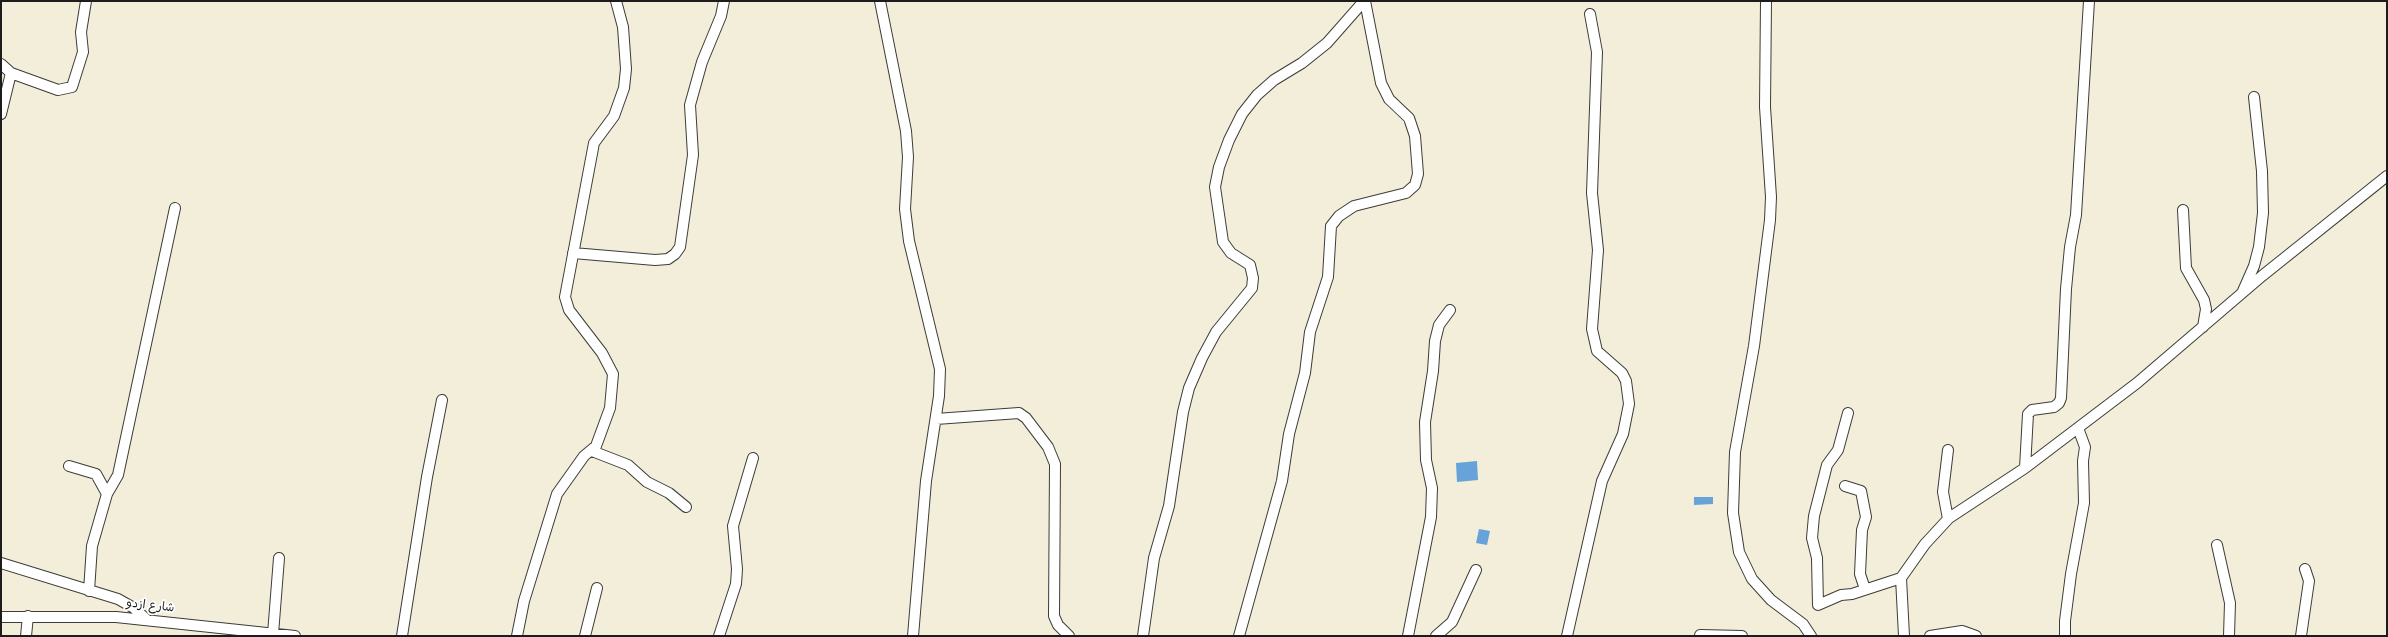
<!DOCTYPE html>
<html>
<head>
<meta charset="utf-8">
<style>
	body { margin:0 }
	#map { position:relative; width:2388px; height:637px; overflow:hidden; background:#f2eeda; font-family:"Gochi Hand",sans-serif }
	canvas { display:block }
	.frame { position:absolute; inset:0; border:2px solid #1c1c1c; pointer-events:none }
</style>
</head>
<body>
<div id="map">
<canvas width="2388" height="637"></canvas>
<div class="frame"></div>
</div>
<script>
const ctx = document.querySelector('canvas').getContext('2d');
ctx.lineJoin = 'round';
function fill(path, color) {
  ctx.fillStyle = color;
  ctx.fill(path, 'evenodd');
}
function shape(rows) {
  const path = new Path2D();
  for (const r of rows) {
    path.moveTo(r[0], r[1]);
    for (let i = 2; i < r.length; i += 2) path.lineTo(r[i], r[i + 1]);
  }
  return path;
}
function stroke(path, color, width, dash) {
  ctx.strokeStyle = color;
  ctx.lineWidth = width;
  ctx.lineCap = dash ? 'butt' : 'round';
  ctx.setLineDash(dash || []);
  ctx.stroke(path);
}
function label(font, color, halo, rows, align = 'center') {
  ctx.font = font + ' "Gochi Hand","Playpen Sans Arabic",sans-serif';
  ctx.lineWidth = 3.5;
  ctx.setLineDash([]);
  ctx.textBaseline = 'middle';
  ctx.strokeStyle = halo;
  ctx.fillStyle = color;
  for (const [text, x, y, turn = 0] of rows) {
    ctx.save();
    ctx.translate(x, y);
    ctx.rotate((+turn || 0) * Math.PI / 180);
    ctx.textAlign = isNaN(turn) ? turn : align;
    if (halo) ctx.strokeText(text, 0, 0);
    ctx.fillText(text, 0, 0);
    ctx.restore();
  }
}
fill(shape([
	[1477,461,1478,480,1457,482,1456,463],
	[1694,497,1713,497,1713,504,1694,505],
	[1479,529,1490,531,1487,545,1476,543]
]), '#67a3d8');
const minor = shape([
	[880,1,906,131,908,157,905,209,909,241,940,369,939,396,926,481,913,636],
	[1766,1,1765,107,1771,197,1770,220,1754,346,1735,452,1733,513,1739,552,1752,579,1771,600,1803,624,1811,636],
	[1,64,11,73],
	[1,114,11,73,58,90,72,87,83,52,81,32,86,1],
	[2183,210,2186,268,2204,300,2206,309,2203,327],
	[573,253,655,260,668,259,675,254,680,247,693,155,690,105,702,62,721,16,724,1],
	[2243,291,2254,266,2259,247,2263,213,2262,171,2254,97],
	[1848,413,1838,450,1827,465,1814,516,1812,538,1817,558,1818,605,1841,595,1852,594,1901,578],
	[936,419,1019,413,1026,418,1048,447,1055,464,1054,616,1058,625,1069,636],
	[592,451,628,465,647,482,669,493,686,507],
	[69,466,96,474,107,494],
	[2025,468,2028,414,2032,410,2054,407,2059,403,2061,398,2066,289,2070,247,2076,215,2089,1],
	[1845,486,1861,491,1866,517,1862,530,1860,574,1865,589],
	[1948,519,1943,492,1948,450],
	[2217,545,2230,603,2229,636],
	[1,563,118,599,134,608,147,620],
	[89,591,92,546,107,494,118,475,175,208],
	[1,617,116,617,295,636],
	[273,634,279,558],
	[1700,635,1742,636],
	[26,636,28,616],
	[402,636,427,477,442,400],
	[517,636,524,601,557,494,584,456,596,446,610,408,613,374,602,353,569,310,565,297,594,143,614,116,624,88,626,69,623,27,616,1],
	[585,636,597,588],
	[719,636,736,584,737,569,733,526,753,458],
	[1143,636,1154,558,1169,506,1183,412,1189,388,1202,358,1216,332,1252,288,1253,278,1250,265,1231,253,1223,242,1215,187,1219,167,1229,140,1242,114,1257,95,1274,80,1302,63,1327,43,1364,1],
	[1239,636,1282,481,1289,434,1305,373,1310,332,1328,277,1331,226,1339,216,1354,206,1406,193,1415,185,1418,174,1415,136,1409,118,1389,99,1381,83,1365,1],
	[1408,636,1431,517,1432,488,1426,460,1425,422,1433,371,1435,341,1439,325,1450,310],
	[1436,636,1452,622,1476,570],
	[1567,636,1602,481,1623,434,1629,404,1626,381,1622,373,1597,351,1592,329,1598,250,1592,193,1597,52,1590,14],
	[1904,636,1901,578,1925,544,1949,518,2025,468,2137,383,2262,276,2387,176],
	[1930,636,1962,631,1976,636],
	[2065,636,2065,621,2071,574,2084,503,2083,461,2085,447,2078,428],
	[2301,636,2309,581,2305,569]
]);
stroke(minor, '#3c3c38', 12);
stroke(minor, '#fff', 10);
label('12px', '#1c1c1c', '#fff', [
	["شارع ازدو",150,607,6]
]);
</script>
</body>
</html>
